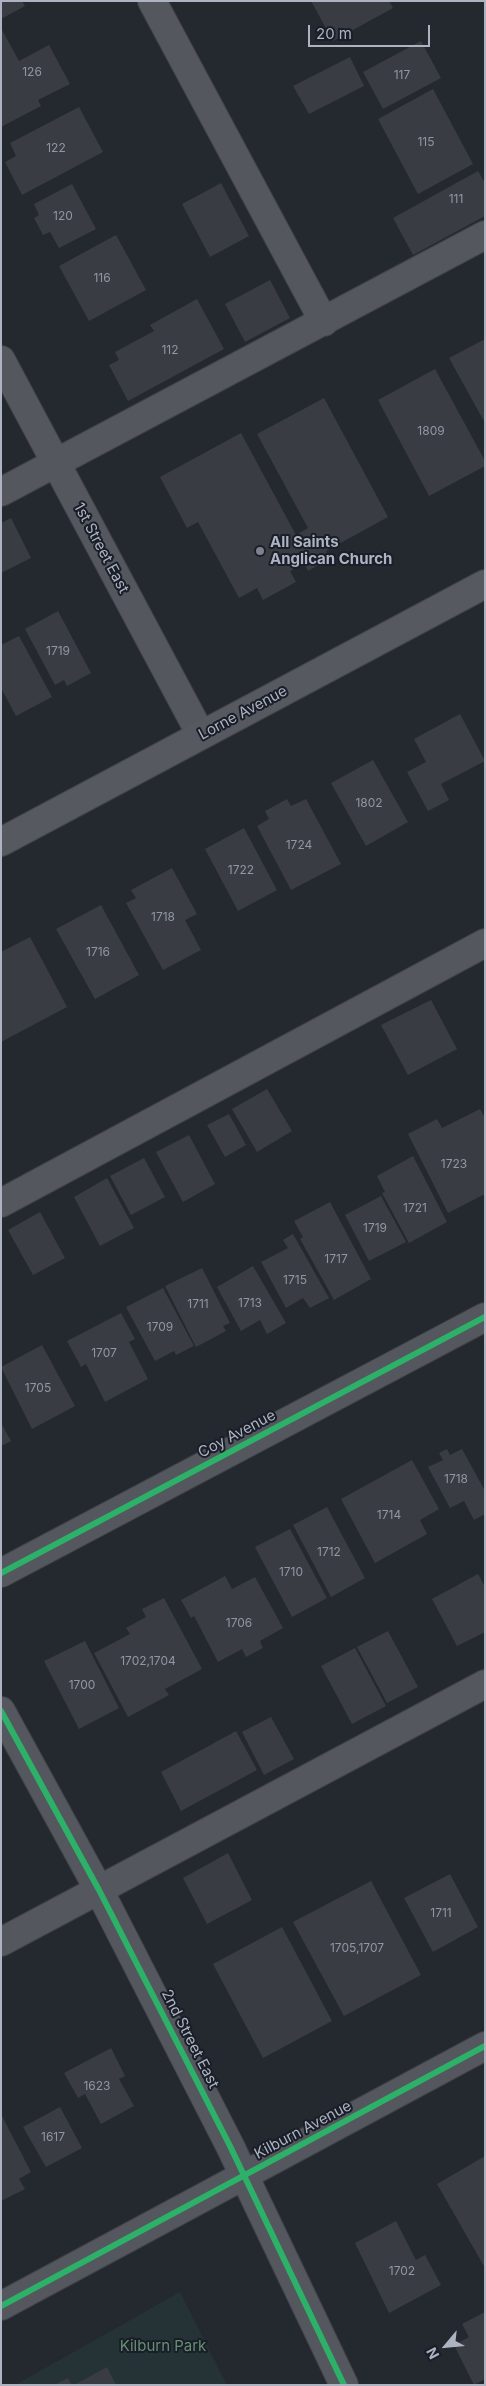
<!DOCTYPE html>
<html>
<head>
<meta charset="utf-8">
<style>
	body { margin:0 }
	#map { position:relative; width:486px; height:2386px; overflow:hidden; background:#24282f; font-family:Inter,sans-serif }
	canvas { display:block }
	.frame { position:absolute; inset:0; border:2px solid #adb3c1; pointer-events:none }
	.north { position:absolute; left:421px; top:2321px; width:50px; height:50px; -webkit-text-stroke:4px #191e28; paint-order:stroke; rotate:242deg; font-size:14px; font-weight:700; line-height:20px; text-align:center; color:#adb3c1 }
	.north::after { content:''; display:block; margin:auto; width:18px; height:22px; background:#adb3c1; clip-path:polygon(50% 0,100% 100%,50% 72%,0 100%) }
	.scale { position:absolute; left:308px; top:25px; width:122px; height:22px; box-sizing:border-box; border:2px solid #adb3c1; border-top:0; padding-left:6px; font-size:15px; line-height:18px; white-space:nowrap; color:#adb3c1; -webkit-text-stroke:4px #191e28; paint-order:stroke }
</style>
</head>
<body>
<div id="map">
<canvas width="486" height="2386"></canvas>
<div class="frame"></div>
<div class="north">N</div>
<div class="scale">20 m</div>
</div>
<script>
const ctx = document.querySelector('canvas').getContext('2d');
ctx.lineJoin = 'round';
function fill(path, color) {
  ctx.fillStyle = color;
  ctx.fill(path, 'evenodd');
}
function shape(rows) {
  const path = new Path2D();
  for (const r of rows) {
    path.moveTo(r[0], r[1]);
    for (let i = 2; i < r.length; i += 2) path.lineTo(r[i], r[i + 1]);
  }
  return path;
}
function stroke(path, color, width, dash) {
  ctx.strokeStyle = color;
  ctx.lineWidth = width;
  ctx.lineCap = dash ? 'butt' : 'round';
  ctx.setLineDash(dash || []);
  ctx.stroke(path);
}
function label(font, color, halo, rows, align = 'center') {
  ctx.font = font + ' Inter,sans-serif';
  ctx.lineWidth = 4;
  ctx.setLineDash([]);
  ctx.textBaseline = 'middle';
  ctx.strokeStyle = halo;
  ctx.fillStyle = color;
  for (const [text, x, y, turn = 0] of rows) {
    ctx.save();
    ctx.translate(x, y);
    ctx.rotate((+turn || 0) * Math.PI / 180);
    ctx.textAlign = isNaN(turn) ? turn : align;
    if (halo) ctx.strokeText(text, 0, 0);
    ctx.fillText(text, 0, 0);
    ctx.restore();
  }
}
fill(shape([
	[180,2292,227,2385,15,2385]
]), '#253336');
fill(shape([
	[1,1,22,1,25,6,1,19],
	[311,1,389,1,393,8,333,41],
	[1,28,19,61,49,45,70,84,38,100,41,106,1,127],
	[421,41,441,78,383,109,363,72],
	[350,57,364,86,309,114,293,86],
	[433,89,473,164,418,194,378,119],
	[79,107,103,152,22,195,5,162,16,156,10,143],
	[478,171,485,183,485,216,413,255,393,218],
	[221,183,249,236,210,257,182,204],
	[72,184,96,229,59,248,50,232,43,235,34,218,39,215,34,204],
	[116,235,146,290,89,321,59,266],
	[270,280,290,318,245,342,225,304],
	[197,299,224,349,128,401,109,365,119,360,115,352,154,331,150,325],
	[485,339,485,423,449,358],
	[435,369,485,461,485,466,429,496,378,400],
	[324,398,388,517,326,551,330,558,308,571,304,563,290,571,296,582,263,600,257,588,239,598,198,522,187,528,160,477,241,433,296,535,308,528,257,434],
	[11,518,31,558,1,573,1,523],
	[58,611,91,673,67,686,64,680,55,685,25,629],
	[19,636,52,697,16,716,1,688,1,645],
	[460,714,485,761,441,784,449,800,428,811,407,772,426,762,414,739],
	[373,760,408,822,366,846,331,783],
	[287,799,291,806,306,799,341,864,291,890,257,826,269,819,265,811],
	[244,828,277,890,238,911,205,849],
	[172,868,197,914,185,920,201,950,163,970,126,903,136,898,131,890],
	[101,905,139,975,95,999,56,929],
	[30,937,67,1007,1,1042,1,952],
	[431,1000,457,1049,408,1075,381,1025],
	[267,1089,292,1131,257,1152,232,1109],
	[480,1109,485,1118,485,1194,448,1213,408,1134,437,1119,442,1128],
	[229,1114,246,1145,225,1157,207,1125],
	[189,1135,215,1184,183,1202,156,1152],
	[413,1156,447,1222,409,1243,382,1193,385,1192,377,1176],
	[144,1158,165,1197,131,1215,110,1176],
	[107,1178,134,1228,100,1246,74,1197],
	[381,1196,406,1242,369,1261,345,1215],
	[330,1202,371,1279,334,1300,300,1239,303,1237,294,1221],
	[40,1212,65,1258,33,1275,8,1230],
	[293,1234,329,1298,310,1308,303,1298,286,1308,261,1262,288,1248,283,1240],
	[253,1266,286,1323,267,1334,260,1320,241,1331,217,1287],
	[202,1268,230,1323,223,1326,226,1331,196,1347,165,1286],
	[163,1288,194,1346,176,1355,174,1351,155,1361,126,1307],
	[121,1313,135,1339,129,1342,148,1379,105,1402,86,1364,81,1367,67,1341],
	[42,1345,75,1406,32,1429,1,1367],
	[1,1423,11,1441,1,1446],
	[447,1449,450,1455,462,1449,485,1491,485,1514,474,1520,464,1501,450,1508,428,1467,443,1460,439,1453],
	[412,1460,439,1509,420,1520,427,1534,375,1563,341,1499],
	[327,1507,365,1578,331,1597,293,1525],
	[290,1529,327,1598,292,1617,255,1547],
	[478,1574,485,1587,485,1632,457,1646,432,1599],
	[225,1576,232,1589,255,1577,283,1628,260,1641,263,1648,246,1657,242,1649,218,1662,194,1616,191,1618,181,1600],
	[164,1598,202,1669,165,1689,169,1695,128,1717,94,1653,130,1634,126,1628,146,1617,142,1609],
	[388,1631,418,1687,387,1703,357,1647],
	[85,1641,119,1708,79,1729,44,1661],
	[355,1648,386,1706,352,1724,321,1666],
	[271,1717,294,1759,264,1775,242,1732],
	[236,1731,257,1770,181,1811,161,1772],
	[228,1853,252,1900,207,1924,183,1878],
	[450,1874,478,1927,433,1952,404,1898],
	[371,1881,421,1975,344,2016,293,1922],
	[282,1927,332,2021,263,2058,213,1964],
	[111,2048,125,2076,119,2079,134,2106,101,2124,85,2094,78,2098,64,2073],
	[60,2107,82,2148,46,2167,23,2127],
	[1,2114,31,2172,19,2179,25,2189,1,2201],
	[485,2156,485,2268,437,2184],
	[396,2221,416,2260,425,2255,441,2285,389,2313,355,2243],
	[485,2312,485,2379,474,2385,454,2345,469,2337,462,2324],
	[107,2367,116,2385,74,2385],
	[68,2378,72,2385,54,2385]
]), '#393d43');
const minor = shape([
	[152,1,324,322],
	[1,360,201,735],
	[1,492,485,235],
	[1,1203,485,943],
	[1,1573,485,1317],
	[1,1711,99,1890,230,2146,344,2385],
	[1,1942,485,1684],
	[1,2306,485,2046]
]);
const major = shape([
	[1,842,485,584]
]);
stroke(minor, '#404248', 30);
stroke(major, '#41454c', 30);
stroke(minor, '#54575d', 28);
stroke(major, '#56595f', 28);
stroke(shape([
	[1,1573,485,1317],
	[1,1711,99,1890,230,2146,344,2385],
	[1,2306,485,2046]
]), '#2db169', 6);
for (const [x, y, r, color] of [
	[260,551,5,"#7d828e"]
]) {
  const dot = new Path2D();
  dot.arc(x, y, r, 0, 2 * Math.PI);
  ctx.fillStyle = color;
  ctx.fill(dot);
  stroke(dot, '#191e28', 2);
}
label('12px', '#9096a2', null, [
	["126",32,72],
	["117",402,75],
	["115",426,142],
	["122",56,148],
	["111",456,199],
	["120",63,216],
	["116",102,278],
	["112",170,350],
	["1809",431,431],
	["1719",58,651],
	["1802",369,803],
	["1724",299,845],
	["1722",241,870],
	["1718",163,917],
	["1716",98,952],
	["1723",454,1164],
	["1721",415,1208],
	["1719",375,1228],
	["1717",336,1259],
	["1715",295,1280],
	["1713",250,1303],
	["1711",198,1304],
	["1709",160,1327],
	["1707",104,1353],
	["1705",38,1388],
	["1718",456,1479],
	["1714",389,1515],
	["1712",329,1552],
	["1710",291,1572],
	["1706",239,1623],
	["1702,1704",148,1661],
	["1700",82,1685],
	["1711",441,1913],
	["1705,1707",357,1948],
	["1623",97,2086],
	["1617",53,2137],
	["1702",402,2271]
]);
label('bold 15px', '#adb3c1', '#191e28', [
	["All Saints",270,542],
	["Anglican Church",270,559]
], 'left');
label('15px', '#adb3c1', '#191e28', [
	["1st Street East",101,548,62],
	["Lorne Avenue",243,713,-28],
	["Coy Avenue",237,1434,-28],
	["2nd Street East",190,2039,63],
	["Kilburn Avenue",303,2130,-28]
]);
label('15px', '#678f73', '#191e28', [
	["Kilburn Park",163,2346]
]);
</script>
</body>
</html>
